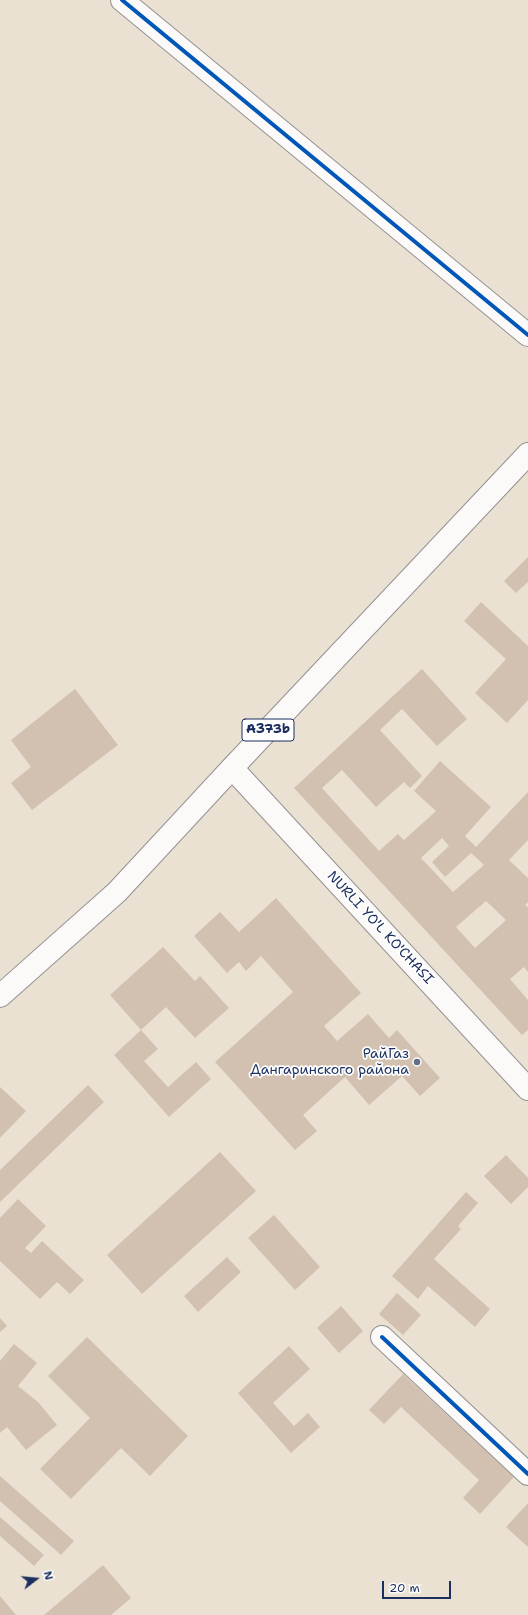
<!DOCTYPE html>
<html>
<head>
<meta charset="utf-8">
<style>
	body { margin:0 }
	#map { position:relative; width:528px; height:1615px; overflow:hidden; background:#eae1d3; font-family:"Shantell Sans",sans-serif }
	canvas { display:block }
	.north { position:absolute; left:16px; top:1559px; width:40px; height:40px; -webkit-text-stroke:3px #fff; paint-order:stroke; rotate:74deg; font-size:11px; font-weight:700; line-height:16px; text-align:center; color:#1b2f5e }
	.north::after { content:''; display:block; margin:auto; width:14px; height:18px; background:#1b2f5e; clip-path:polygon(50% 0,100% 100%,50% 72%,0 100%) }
	.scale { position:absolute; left:382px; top:1581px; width:69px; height:18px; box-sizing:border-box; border:2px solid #1b2f5e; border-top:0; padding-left:5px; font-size:12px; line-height:14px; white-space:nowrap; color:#1b2f5e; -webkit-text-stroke:3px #fff; paint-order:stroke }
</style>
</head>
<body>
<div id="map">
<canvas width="528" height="1615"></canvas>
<div class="north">N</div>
<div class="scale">20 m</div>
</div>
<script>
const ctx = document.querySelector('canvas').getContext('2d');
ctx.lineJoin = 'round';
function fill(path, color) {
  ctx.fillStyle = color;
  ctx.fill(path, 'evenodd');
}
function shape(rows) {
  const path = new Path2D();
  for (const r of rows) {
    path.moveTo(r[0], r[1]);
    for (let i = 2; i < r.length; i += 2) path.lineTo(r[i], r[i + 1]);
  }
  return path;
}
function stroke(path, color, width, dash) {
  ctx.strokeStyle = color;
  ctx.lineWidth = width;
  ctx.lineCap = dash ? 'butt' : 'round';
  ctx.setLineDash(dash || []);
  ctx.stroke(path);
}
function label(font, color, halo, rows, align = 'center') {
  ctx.font = font + ' "Shantell Sans",sans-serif';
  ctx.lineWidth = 3.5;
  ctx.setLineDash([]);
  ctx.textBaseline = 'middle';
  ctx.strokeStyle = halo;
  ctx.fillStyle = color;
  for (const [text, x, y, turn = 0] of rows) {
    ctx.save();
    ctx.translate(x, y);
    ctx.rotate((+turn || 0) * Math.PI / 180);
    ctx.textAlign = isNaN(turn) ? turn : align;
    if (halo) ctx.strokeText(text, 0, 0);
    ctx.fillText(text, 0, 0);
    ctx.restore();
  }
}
fill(shape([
	[528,557,528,582,516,593,504,581],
	[481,602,528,646,528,700,507,723,475,693,506,659,464,621],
	[422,669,467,719,437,746,402,709,380,730,422,776,410,788,404,782,376,807,342,770,322,788,379,851,398,834,404,840,436,811,414,791,440,761,491,807,465,836,476,847,528,792,528,840,509,860,528,878,528,902,525,905,528,907,528,972,524,967,510,979,528,1000,528,1030,522,1035,294,788],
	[442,838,449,846,432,862,445,877,471,853,484,865,453,892,421,858],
	[486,901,506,920,475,948,456,927],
	[75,689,118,745,32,810,11,783,31,767,11,740],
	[276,898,361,993,324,1026,337,1041,368,1014,389,1038,397,1030,440,1078,420,1096,402,1076,369,1105,345,1077,303,1115,317,1131,295,1150,215,1062,293,992,261,956,246,971,239,962,227,973,194,936,220,912,239,932],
	[163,947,195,981,200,976,229,1008,195,1038,166,1007,141,1030,110,995],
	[141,1030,158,1049,144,1061,168,1087,196,1062,211,1079,169,1117,114,1055],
	[88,1085,104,1102,0,1202,0,1170],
	[0,1087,26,1111,0,1138],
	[220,1152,256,1191,142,1294,107,1255],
	[506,1155,528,1178,528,1187,511,1204,484,1176],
	[466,1192,478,1203,458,1226,461,1229,434,1259,490,1309,475,1327,428,1286,418,1299,392,1276],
	[18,1199,46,1226,25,1248,31,1253,42,1241,84,1280,70,1294,57,1282,40,1299,0,1261,0,1218],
	[274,1215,320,1267,295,1290,248,1238],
	[227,1257,241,1272,198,1312,184,1296],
	[397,1293,421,1315,403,1335,379,1314],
	[341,1306,363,1331,339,1353,317,1328],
	[0,1318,7,1326,0,1332],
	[87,1337,188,1436,150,1476,121,1448,71,1499,40,1469,90,1418,48,1376],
	[14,1344,37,1363,18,1386,38,1402,57,1425,26,1450,7,1427,0,1433,0,1361],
	[289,1346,310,1369,273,1403,294,1426,308,1413,320,1427,291,1453,238,1393],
	[403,1374,514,1477,480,1514,463,1498,479,1480,401,1407,384,1424,369,1410],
	[0,1476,74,1541,61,1555,0,1501],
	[528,1503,528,1547,506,1527],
	[0,1517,44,1555,34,1566,0,1536],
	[103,1565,131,1598,111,1615,44,1615],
	[0,1596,16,1615,0,1615]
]), '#d2c1b1');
const minor = shape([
	[122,0,528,335],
	[382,1337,528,1474]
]);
const major = shape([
	[232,768,528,1089]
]);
const highway = shape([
	[0,996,117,892,232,768,528,454]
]);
stroke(minor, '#939293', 24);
stroke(major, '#939293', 24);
stroke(highway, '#939293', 24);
stroke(minor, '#fcfaf8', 22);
stroke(major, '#fcfaf8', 22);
stroke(highway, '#fcfaf8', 22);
stroke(shape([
	[122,0,528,335],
	[382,1337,528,1474]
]), '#0057b8', 4);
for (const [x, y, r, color] of [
	[417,1062,4,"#636d87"]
]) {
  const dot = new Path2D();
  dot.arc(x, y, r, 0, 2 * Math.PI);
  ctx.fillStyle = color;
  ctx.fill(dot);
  stroke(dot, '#fff', 1.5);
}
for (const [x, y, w] of [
	[268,730,52]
]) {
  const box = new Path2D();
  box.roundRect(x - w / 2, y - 11, w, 22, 3);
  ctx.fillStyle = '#fff';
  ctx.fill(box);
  stroke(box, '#1b2f5e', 1);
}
label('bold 13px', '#1b2f5e', null, [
	["A373b",268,730]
]);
label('14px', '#1b2f5e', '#fff', [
	["NURLI YO'L KO'CHASI",380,928,47]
]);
label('14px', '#1b2f5e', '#fff', [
	["РайГаз",409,1054],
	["Дангаринского района",409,1070]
], 'right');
</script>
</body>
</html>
